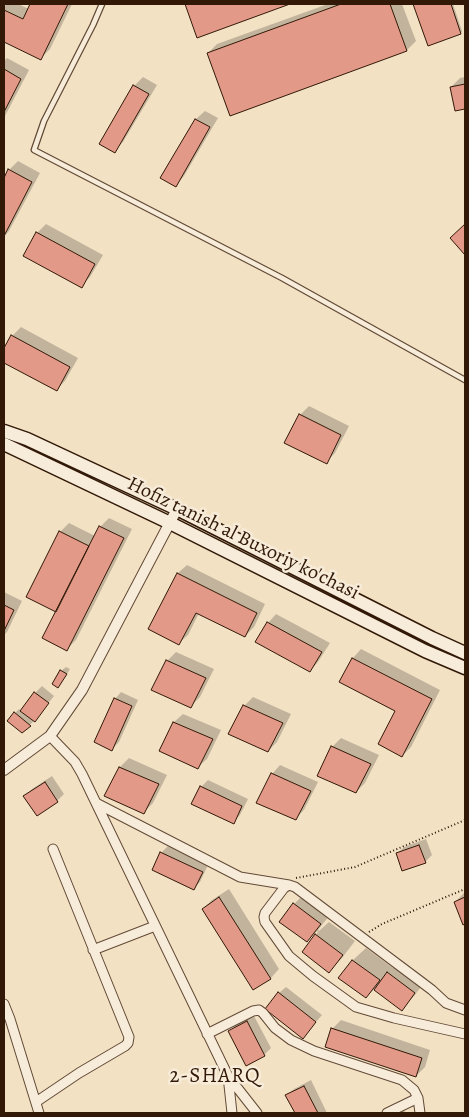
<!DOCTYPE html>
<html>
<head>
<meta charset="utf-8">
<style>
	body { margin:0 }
	#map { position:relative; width:469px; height:1117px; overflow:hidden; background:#f3e1c4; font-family:Alegreya,serif }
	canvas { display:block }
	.frame { position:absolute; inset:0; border:5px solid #311807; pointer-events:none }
</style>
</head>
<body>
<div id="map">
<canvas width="469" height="1117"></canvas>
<div class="frame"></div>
</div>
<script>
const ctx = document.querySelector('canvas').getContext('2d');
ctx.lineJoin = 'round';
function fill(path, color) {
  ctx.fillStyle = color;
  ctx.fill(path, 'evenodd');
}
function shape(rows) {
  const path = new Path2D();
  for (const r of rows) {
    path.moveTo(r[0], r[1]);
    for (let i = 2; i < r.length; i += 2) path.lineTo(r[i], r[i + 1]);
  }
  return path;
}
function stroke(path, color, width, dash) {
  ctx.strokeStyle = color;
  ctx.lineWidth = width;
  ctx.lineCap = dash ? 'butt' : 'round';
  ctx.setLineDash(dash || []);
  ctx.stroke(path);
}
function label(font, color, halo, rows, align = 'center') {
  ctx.font = font + ' Alegreya,serif';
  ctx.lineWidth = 5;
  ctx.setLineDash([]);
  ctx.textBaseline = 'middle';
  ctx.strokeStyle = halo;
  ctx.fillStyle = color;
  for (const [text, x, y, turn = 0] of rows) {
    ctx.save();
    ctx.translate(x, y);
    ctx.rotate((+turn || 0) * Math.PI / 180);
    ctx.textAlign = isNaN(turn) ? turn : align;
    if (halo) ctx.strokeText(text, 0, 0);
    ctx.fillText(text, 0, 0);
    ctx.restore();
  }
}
fill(shape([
	[7,4,18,4,29,9,31,4,72,4,50,49,41,58,4,41,4,7],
	[186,4,286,4,198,36],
	[328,4,402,4,416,41,407,50,208,53,217,44],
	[414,4,453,4,462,31,461,33,429,44],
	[7,58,29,70,4,118,4,61],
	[143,77,157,85,123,142,114,151,101,143,134,86],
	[465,77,465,108,456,110,451,87,460,78],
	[205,111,218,118,184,176,176,185,162,177,196,119],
	[18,161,40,173,9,231,4,237,4,181,9,170],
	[46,224,103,255,90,277,81,286,37,233],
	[21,327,78,358,65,381,56,390,4,361,4,351,12,336],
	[309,406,349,426,335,453,326,462,300,415],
	[109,518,132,529,76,640,67,649,57,611,60,532,69,523,95,536,100,527],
	[187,565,265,604,254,627,245,636,199,613,188,635,179,643,178,573],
	[4,592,22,601,7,632,4,635],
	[276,614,330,643,318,662,310,671,268,623],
	[361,649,440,690,411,747,402,756,396,711,353,658],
	[176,652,214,669,200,697,191,706,167,661],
	[66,667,70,669,62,682,58,687,61,671],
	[42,686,54,696,34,721,22,732,15,713,19,709,21,711,35,693],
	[121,692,138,700,119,742,112,749,115,699],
	[253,697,291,714,277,742,268,751,244,706],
	[183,714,221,730,207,759,198,767,160,750,174,722],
	[341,738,379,755,365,783,356,792,332,747],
	[129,758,167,775,153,803,144,812,106,795,120,767],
	[280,765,318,782,304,810,295,819,272,774],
	[52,776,64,794,57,801,25,796,32,789],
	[208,780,248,799,240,815,233,822,201,787],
	[426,839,432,855,425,862,398,853,404,847],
	[168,846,208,865,200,882,194,888,161,853],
	[229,889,279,969,271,978,254,988,203,909,212,900],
	[307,891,333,911,318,930,319,931,329,922,355,941,342,958,329,971,303,952,318,932,317,931,307,941,294,904],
	[464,893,465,893,465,923,464,923,455,902],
	[366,948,393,968,401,960,427,979,414,996,401,1009,374,989,366,997,340,978,353,960],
	[286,987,322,1015,309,1030,279,993],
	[254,1016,271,1048,264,1055,229,1032,236,1025],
	[341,1020,430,1050,425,1067,416,1076,332,1029],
	[311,1080,327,1113,296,1113,287,1095,294,1089],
	[404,1109,405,1113,396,1113]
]), '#0003');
const building = shape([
	[30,4,68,4,41,60,4,42,4,10,23,19,30,4],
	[185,4,290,4,197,38,185,4],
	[341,4,390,4,407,51,230,116,207,53,341,4],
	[413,4,451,4,461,34,428,46,413,4],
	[4,69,21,79,4,112,4,69],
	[465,84,465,109,455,111,450,87,465,84],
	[133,85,149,94,115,153,99,144,133,85],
	[195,119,210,127,176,187,160,178,195,119],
	[8,169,32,182,4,236,4,178,8,169],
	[465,224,465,255,450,238,465,224],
	[36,232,95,264,82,288,23,256,36,232],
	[11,335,70,367,57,391,4,363,4,348,11,335],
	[299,414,341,435,327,464,284,443,299,414],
	[99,526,124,538,67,651,42,638,99,526],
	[59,531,89,546,56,612,26,597,59,531],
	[177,573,257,613,245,637,196,613,179,645,148,629,177,573],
	[4,605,14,610,4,631,4,605],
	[267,622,322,652,310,672,255,642,267,622],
	[352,658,432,699,402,757,378,744,395,711,339,682,352,658],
	[166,660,206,678,191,708,151,690,166,660],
	[60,670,67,674,58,688,52,684,60,670],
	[34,692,49,703,35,722,20,711,34,692],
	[114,698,132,706,112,751,94,742,114,698],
	[243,705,283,723,268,752,228,734,243,705],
	[14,712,31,726,22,733,7,721,14,712],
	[173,722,213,739,198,769,159,751,173,722],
	[331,746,371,764,356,793,317,776,331,746],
	[119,767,159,784,144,814,104,796,119,767],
	[271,773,311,791,296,820,256,803,271,773],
	[45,782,58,802,37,816,23,796,45,782],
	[200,786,242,806,234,824,191,804,200,786],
	[419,845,426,863,402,871,396,853,419,845],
	[160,852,203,872,194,890,152,870,160,852],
	[219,897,271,979,253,990,202,909,219,897],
	[465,897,465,924,463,925,454,902,465,897],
	[293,903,321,924,307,942,279,922,293,903],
	[315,934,343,955,329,973,302,952,315,934],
	[352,960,380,980,366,998,338,978,352,960],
	[387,972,415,993,402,1011,374,990,387,972],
	[278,992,316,1022,303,1039,265,1009,278,992],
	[247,1021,265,1056,246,1066,228,1031,247,1021],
	[331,1028,422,1058,416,1077,325,1047,331,1028],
	[304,1086,318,1113,295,1113,285,1095,304,1086]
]);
fill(building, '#e29988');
stroke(building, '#311807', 1);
const service = shape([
	[102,4,93,25,44,121,34,150,282,278,465,380]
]);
const minor = shape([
	[50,736,75,762,82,774,228,1076,232,1113],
	[96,803,240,877,289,885],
	[93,950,155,926],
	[4,1004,10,1019,39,1113],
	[465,1010,446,1003,432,990,295,887,289,885,284,888,265,913,264,917,265,922,289,956,313,976,356,1007,394,1018,465,1034],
	[207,1034,253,1011,259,1010,263,1013,275,1028,291,1040,314,1051,402,1080,414,1090,418,1098,420,1113],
	[228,1076,257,1113],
	[36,1102,79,1073,125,1046,128,1043,129,1037,53,849],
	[387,1113,418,1098]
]);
const tertiary = shape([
	[4,770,50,736,82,690,177,509]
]);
const secondary = shape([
	[4,431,27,439,177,509,432,638,465,653],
	[4,444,170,523,425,651,465,668]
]);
stroke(service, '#624a36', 7);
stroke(minor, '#624a36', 11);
stroke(tertiary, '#624a36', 12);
stroke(secondary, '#311807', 15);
stroke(shape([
	[296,878,355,867,465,820],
	[369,932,382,924,465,889]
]), '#311807', 2, [1, 2.5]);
stroke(service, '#f7ecd9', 4.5);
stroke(minor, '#f7ecd9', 9);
stroke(tertiary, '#f7ecd9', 10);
stroke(secondary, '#f7ecd9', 12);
label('20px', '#311807', '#f7ecd9', [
	["Hofiz tanish al Buxoriy ko'chasi",243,539,26]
]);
ctx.letterSpacing = '1px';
label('21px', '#311807', '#f7ecd9', [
	["2-SHARQ",215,1077]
]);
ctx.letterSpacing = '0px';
</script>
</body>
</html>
